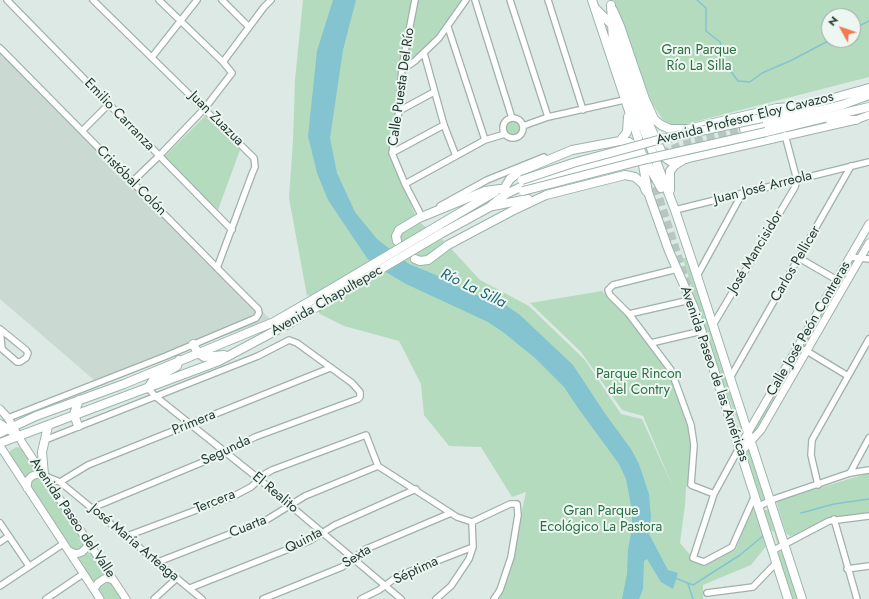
<!DOCTYPE html>
<html>
<head>
<meta charset="utf-8">
<style>
	body { margin:0 }
	#map { position:relative; width:869px; height:599px; overflow:hidden; background:#dde9e4; font-family:Jost,sans-serif }
	canvas { display:block }
	.north { position:absolute; left:821px; top:8px; width:40px; height:40px; box-sizing:border-box; background:#edf6f1; border:1px solid #9baaa4; border-radius:50%; rotate:310deg; font-size:11px; font-weight:700; line-height:16px; text-align:center; color:#1f3831 }
	.north::after { content:''; display:block; margin:auto; width:14px; height:18px; background:#f47850; clip-path:polygon(50% 0,100% 100%,50% 72%,0 100%) }
</style>
</head>
<body>
<div id="map">
<canvas width="869" height="599"></canvas>
<div class="north">N</div>
</div>
<script>
const ctx = document.querySelector('canvas').getContext('2d');
ctx.lineJoin = 'round';
function fill(path, color) { ctx.fillStyle = color; ctx.fill(path, 'evenodd'); }
const shape = rows => new Path2D(rows.map(r => 'M' + r).join(''));
function stroke(path, color, width, dash) { ctx.strokeStyle = color; ctx.lineWidth = width; ctx.lineCap = dash ? 'butt' : 'round'; ctx.setLineDash(dash || []); ctx.stroke(path); }
function write(font, color, halo, rows, align = 'center') {
  ctx.font = font + ' Jost,sans-serif'; ctx.lineWidth = 4; ctx.setLineDash([]); ctx.textBaseline = 'middle'; ctx.strokeStyle = halo; ctx.fillStyle = color; for (const [text, x, y, turn = 0] of rows) {
    ctx.save(); ctx.translate(x, y); ctx.rotate((+turn || 0) * Math.PI / 180); ctx.textAlign = isNaN(turn) ? turn : align; if (halo) ctx.strokeText(text, 0, 0); ctx.fillText(text, 0, 0); ctx.restore();
  }
}
fill(shape([
	[0,48,109,158,271,320,94,380,0,299]
]), '#cbd9d3');
fill(shape([
	[303,0,414,0,400,67,392,153,415,215,413,217,445,242,480,280,529,306,585,360,621,414,642,419,673,487,643,416,622,410,581,352,530,303,602,291,627,317,669,372,688,424,693,448,688,484,686,487,685,505,680,543,693,558,706,564,736,549,754,504,767,545,751,565,703,585,703,599,497,599,509,569,526,492,512,497,481,447,449,446,424,415,421,384,399,341,344,326,320,314,309,295,307,296,289,198,293,140,295,80],
	[418,0,461,0,456,10,429,44,409,61,407,59],
	[614,0,869,0,869,77,674,127,663,120,652,103],
	[829,16,853,16,853,40,829,40],
	[205,116,240,150,218,210,164,157],
	'505 128a8 8 0 1 1 16 0a8 8 0 1 1-16 0Z',
	[683,258,686,258,721,361,744,431,742,432,708,344],
	[851,259,855,260,755,434,751,430],
	[749,445,766,499,762,502,744,450],
	[16,447,22,448,122,599,103,599,9,455,10,451],
	[869,473,869,514,830,517,794,535,790,536,786,533,776,501],
	[766,510,770,510,781,542,777,543,774,532,769,529,763,511],
	[784,550,799,599,791,599,777,553]
]), '#b5dbbf');
fill(shape([
	[333,0,356,0,343,50,330,138,337,173,355,212,377,239,409,264,436,275,468,292,507,306,520,315,573,365,604,412,631,449,639,464,649,494,651,517,649,534,668,570,678,573,673,589,661,582,647,559,644,561,643,589,639,599,622,599,627,574,628,549,632,529,632,511,626,479,619,464,578,408,564,387,535,358,503,332,488,322,406,284,379,268,367,258,328,200,317,173,308,136,317,51]
]), '#83c4d0');
stroke(shape([
	[697,0,706,8,706,31,720,42,726,65,738,81,750,82,762,73,790,61,830,40],
	[853,29,869,21],
	[801,513,834,504,869,499],
	[675,578,693,585,740,555,764,535],
	[688,584,693,599]
]), '#83c4d0', 1.5);
stroke(shape([
	[663,156,668,151,682,145,744,129],
	[654,175,655,185,688,287]
]), '#b7c6c0', 8, [8, 4]);
const minor = shape([
	[7,0,232,230],
	[93,0,254,158,255,167,252,174,217,268],
	[222,0,249,27],
	[415,0,402,67,399,111,392,153,405,184,422,217],
	[475,0,512,118],
	[510,0,548,117],
	[548,0,583,110],
	[448,27,485,140],
	[0,48,234,285,258,309,259,313,256,318,166,356,8,418],
	[424,53,444,125,456,156],
	[152,57,197,0],
	[223,62,264,7,271,0],
	[402,70,415,61,439,38,466,0],
	[399,111,434,92],
	'503 128a10 10 0 1 1 20 0a10 10 0 1 1-20 0Z',
	[523,126,548,117,624,100],
	[82,131,109,104],
	[392,153,444,125],
	[132,182,159,156,205,108,232,73,223,62,159,0],
	[405,184,485,140,505,134],
	[440,206,487,180,544,157],
	[675,210,869,162],
	[850,257,869,259],
	[799,258,837,280],
	[677,269,613,285,608,290,610,295,629,314,671,370,691,425,694,445,691,485,714,494],
	[697,276,743,192],
	[629,314,690,300],
	[713,325,795,187,797,180,785,135],
	[0,329,26,350,28,353,26,358,20,362,17,362,2,349,0,329],
	[651,343,702,331],
	[805,350,848,376],
	[730,378,851,166],
	[148,388,155,396,259,479,401,599],
	[45,440,258,356,289,340,297,343,352,383,360,392,360,397,358,399,255,437,215,457,92,508],
	[739,448,714,494,693,558,704,562,732,547,755,495],
	[850,473,869,438],
	[45,476,60,482,202,599],
	[60,482,88,465,330,368],
	[818,485,811,455,812,440,869,339],
	[758,507,771,500,850,473,869,470],
	[834,519,857,599],
	[0,523,29,566],
	[127,536,234,496,251,487,265,474,272,470,366,435,378,466,457,517,472,522,510,504,517,504,518,515,511,557,500,590,494,599],
	[0,542,9,536],
	[772,551,829,521,869,516],
	[158,562,268,519,305,496,378,466],
	[847,569,869,566],
	[0,586,63,544],
	[190,588,309,541,335,525,416,489],
	[707,593,753,587,776,563],
	[46,599,83,574],
	[154,599,177,578],
	[263,599,342,567,366,549,451,513],
	[361,599,379,590,398,576,473,547],
	[436,599,451,586,469,559,473,547,472,522]
]);
const tertiary = shape([
	[686,159,856,120,869,115],
	[0,409,8,418,23,444,126,599],
	[0,446,100,599],
	[739,448,869,224],
	[741,452,761,430,869,243],
	[27,488,28,480,32,476,38,474,44,476],
	[69,551,76,554,82,552,87,547,87,541],
	[94,589,98,583,104,579,108,578,113,580]
]);
const secondary = shape([
	[592,0,638,138,648,192,669,251,694,308,788,599],
	[611,5,613,41,630,94,675,210,697,276,802,599],
	[595,8,613,26,618,34,648,122,664,157,670,161,686,159],
	[613,10,620,26,645,99,654,119,661,125,670,129,688,129,777,108,804,106],
	[762,118,869,88],
	[830,120,856,120],
	[744,129,842,105,869,95],
	[766,132,869,107],
	[620,141,627,132,628,117],
	[505,187,510,179,519,172,572,150,620,141,629,142,640,150,661,188],
	[670,190,670,171,675,165,683,160],
	[492,205,506,194,529,183,558,173,626,156,639,152,641,147],
	[493,206,528,199],
	[439,225,495,192],
	[442,233,497,203],
	[397,241,396,236,399,230,419,218,485,191,500,189],
	[415,259,420,261,428,260,448,245,512,211,546,195,625,175,635,177,643,184,646,191],
	[193,344,198,353,204,357,224,355],
	[148,388,153,380,177,366,179,360],
	[0,424,11,431],
	[78,426,74,414,79,400],
	[0,433,36,416,124,384,274,322,331,289],
	[0,443,219,361,290,323,332,298],
	[44,475,42,452,48,426]
]);
stroke(minor, '#a0b0ab', 8);
stroke(tertiary, '#a0b0ab', 9);
stroke(secondary, '#9cb5ac', 10);
stroke(minor, '#fff', 5.5);
stroke(tertiary, '#fff', 7);
stroke(secondary, '#fff', 8);
const secondaryBridge = shape([
	[522,180,573,163,658,140,762,118],
	[523,191,647,159,766,132],
	[331,289,439,225],
	[332,298,442,233]
]);
stroke(secondaryBridge, '#9cb5ac', 10, []);
stroke(secondaryBridge, '#fff', 8);
write('14px', '#296f44', '#edf6f1', [
	["Gran Parque",699,51],
	["Río La Silla",699,67],
	["Parque Rincon",639,375],
	["del Contry",639,391],
	["Gran Parque",601,512],
	["Ecológico La Pastora",601,528]
]);
write('14px', '#1f3831', '#edf6f1', [
	["Calle Puesta Del Río",402,87,-82],
	["Emilio Carranza",119,115,46],
	["Juan Zuazua",216,119,45],
	["Avenida Profesor Eloy Cavazos",745,119,-14],
	["Cristóbal Colón",131,181,45],
	["Juan José Arreola",763,188,-14],
	["José Mancisidor",756,252,-59],
	["Carlos Pellicer",796,264,-60],
	["Avenida Chapultepec",327,301,-30],
	["Calle José Peón Contreras",809,329,-60],
	["Avenida Paseo de las Américas",714,374,71],
	["Primera",194,423,-22],
	["Segunda",226,451,-25],
	["El Realito",275,493,40],
	["Tercera",215,502,-22],
	["Avenida Paseo del Valle",72,518,56],
	["Cuarta",248,527,-22],
	["Quinta",304,541,-27],
	["José María Arteaga",134,543,40],
	["Sexta",357,557,-32],
	["Séptima",416,571,-25]
]);
write('italic 15px', '#196574', '#edf6f1', [
	["Río La Silla",473,289,26]
]);
</script>
</body>
</html>
